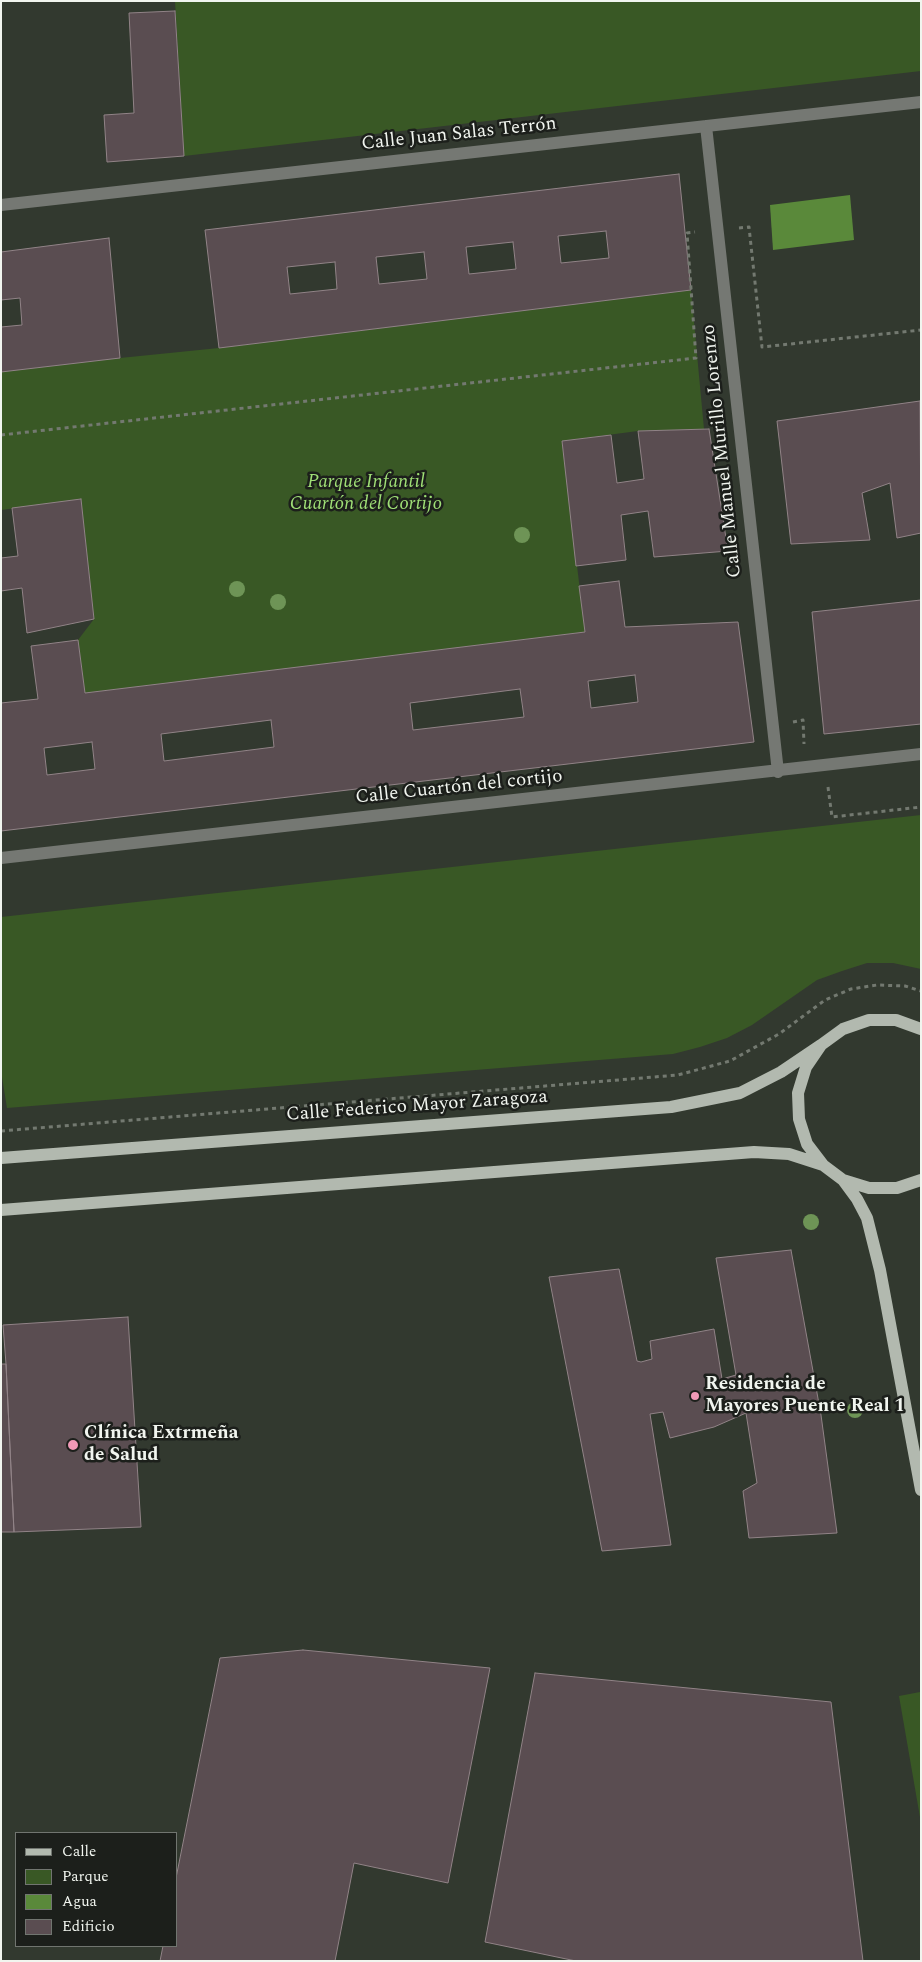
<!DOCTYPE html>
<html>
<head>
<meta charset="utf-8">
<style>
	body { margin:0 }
	#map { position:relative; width:922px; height:1962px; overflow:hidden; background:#32392f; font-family:Spectral,serif }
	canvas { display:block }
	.frame { position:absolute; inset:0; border:2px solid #f1f5ef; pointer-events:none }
	.legend { position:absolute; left:15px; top:1832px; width:162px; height:115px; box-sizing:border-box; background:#1c1f1b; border:1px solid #717570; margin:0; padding:6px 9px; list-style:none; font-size:15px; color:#f1f5ef }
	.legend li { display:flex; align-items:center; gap:10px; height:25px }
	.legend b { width:25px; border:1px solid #717570 }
</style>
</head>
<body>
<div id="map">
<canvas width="922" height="1962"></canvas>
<div class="frame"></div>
<ul class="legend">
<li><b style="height:6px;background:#b2b9af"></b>Calle</li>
<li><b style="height:14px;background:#395825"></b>Parque</li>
<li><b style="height:14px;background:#5a893a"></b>Agua</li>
<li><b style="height:14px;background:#5a4d51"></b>Edificio</li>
</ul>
</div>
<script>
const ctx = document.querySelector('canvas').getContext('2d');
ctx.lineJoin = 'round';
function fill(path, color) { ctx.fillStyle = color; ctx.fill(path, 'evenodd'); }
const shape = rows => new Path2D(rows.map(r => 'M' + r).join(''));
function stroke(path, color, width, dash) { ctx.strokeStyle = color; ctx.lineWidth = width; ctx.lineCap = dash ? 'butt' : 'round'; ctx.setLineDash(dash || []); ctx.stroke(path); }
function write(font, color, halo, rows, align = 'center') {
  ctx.font = font + ' Spectral,serif'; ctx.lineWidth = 5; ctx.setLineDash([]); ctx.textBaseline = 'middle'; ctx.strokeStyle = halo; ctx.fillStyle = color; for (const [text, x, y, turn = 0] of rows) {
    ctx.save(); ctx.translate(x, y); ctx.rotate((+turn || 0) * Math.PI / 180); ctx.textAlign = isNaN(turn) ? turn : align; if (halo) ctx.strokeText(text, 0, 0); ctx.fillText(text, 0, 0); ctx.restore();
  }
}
fill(shape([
	[175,1,921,1,921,71,184,156],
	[691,290,704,429,638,431,562,441,585,632,85,693,78,640,94,619,81,500,1,510,1,372,120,358,219,348],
	[921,815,921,969,893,963,867,963,842,971,817,980,752,1025,727,1038,700,1047,673,1054,7,1108,1,1071,1,917],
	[920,1692,921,1696,921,1823,899,1696]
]), '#395825');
fill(shape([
	[850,195,854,240,773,250,770,205]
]), '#5a893a');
const building = shape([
	[175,11,184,156,107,162,104,115,134,113,129,13,175,11],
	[679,174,691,290,219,348,205,230,679,174],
	[606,231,609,258,561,263,558,236,606,231],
	[513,242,516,269,469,274,466,247,513,242],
	[424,252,427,279,379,284,376,257,424,252],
	[335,262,337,289,290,294,287,267,335,262],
	[109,238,120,358,1,372,1,327,22,325,20,298,1,300,1,252,109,238],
	[920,401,921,533,897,538,890,483,862,493,870,540,791,544,777,421,920,401],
	[709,429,728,551,654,557,648,511,621,515,626,560,576,566,562,441,611,435,617,483,644,479,638,431,709,429],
	[81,499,94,619,27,633,22,588,1,591,1,558,18,556,12,508,81,499],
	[619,581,625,627,738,622,754,742,1,831,1,703,38,699,31,646,78,640,85,693,585,632,579,586,619,581],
	[635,675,638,702,591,708,588,681,635,675],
	[520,689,524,717,413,730,410,703,520,689],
	[271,720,274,747,164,761,161,734,271,720],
	[92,742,95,769,47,775,44,748,92,742],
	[921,600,921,724,824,734,812,612,921,600],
	[791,1250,821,1415,837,1533,749,1538,743,1491,757,1483,746,1413,714,1427,670,1438,663,1412,650,1414,671,1545,602,1551,549,1277,619,1269,637,1361,641,1362,652,1359,650,1341,714,1329,722,1379,736,1375,716,1258,791,1250],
	[128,1317,141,1527,14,1532,6,1364,3,1325,128,1317],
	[1,1364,6,1364,14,1532,1,1532,1,1364],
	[303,1650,490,1668,448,1883,354,1863,335,1961,160,1961,163,1946,176,1946,176,1878,220,1658,303,1650],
	[535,1673,831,1702,863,1961,576,1961,485,1942,535,1673]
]);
fill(building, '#5a4d51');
stroke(building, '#918387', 1);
stroke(shape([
	[739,228,749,227,762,347,921,330],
	[1,435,696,358,687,233,695,232],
	[793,722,803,720,804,744],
	[828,787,832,817,921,807],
	[1,1131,678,1075,730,1061,779,1034,825,1000,851,989,877,985,905,986,921,991]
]), '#737970', 3, [4, 4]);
stroke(shape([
	[706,126,778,772],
	[1,205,921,102],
	[1,858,921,754]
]), '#757873', 12);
stroke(shape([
	[921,1029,896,1020,869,1020,843,1029,821,1045,806,1067,798,1093,799,1119,807,1144,823,1165,843,1180,869,1188,897,1188,921,1180],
	[1,1158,671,1107,740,1093,781,1072,821,1045],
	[843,1180,857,1199,867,1218,880,1270,921,1490],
	[1,1210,754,1152,789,1154,823,1165]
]), '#b2b9af', 12);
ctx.fillStyle = '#6e9456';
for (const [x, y] of [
	[522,535],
	[237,589],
	[278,602],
	[811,1222],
	[855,1410]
]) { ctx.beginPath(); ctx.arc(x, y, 8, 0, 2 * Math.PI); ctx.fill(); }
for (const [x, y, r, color] of [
	[695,1396,5,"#f09ab7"],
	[73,1445,6,"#f09ab7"]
]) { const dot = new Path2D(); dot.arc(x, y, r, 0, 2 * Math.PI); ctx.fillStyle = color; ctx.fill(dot); stroke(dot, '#1c1f1b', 2); }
write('19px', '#f1f5ef', '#1c1f1b', [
	["Calle Juan Salas Terrón",459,135,-6],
	["Calle Manuel Murillo Lorenzo",723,451,-96],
	["Calle Cuartón del cortijo",459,788,-6],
	["Calle Federico Mayor Zaragoza",417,1107,-4]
]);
write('italic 19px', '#9fdf76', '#1c1f1b', [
	["Parque Infantil",366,483],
	["Cuartón del Cortijo",366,505]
]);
write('bold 19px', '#f1f5ef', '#1c1f1b', [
	["Residencia de",705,1385],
	["Mayores Puente Real 1",705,1407],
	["Clínica Extrmeña",84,1434],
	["de Salud",84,1456]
], 'left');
</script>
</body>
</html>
